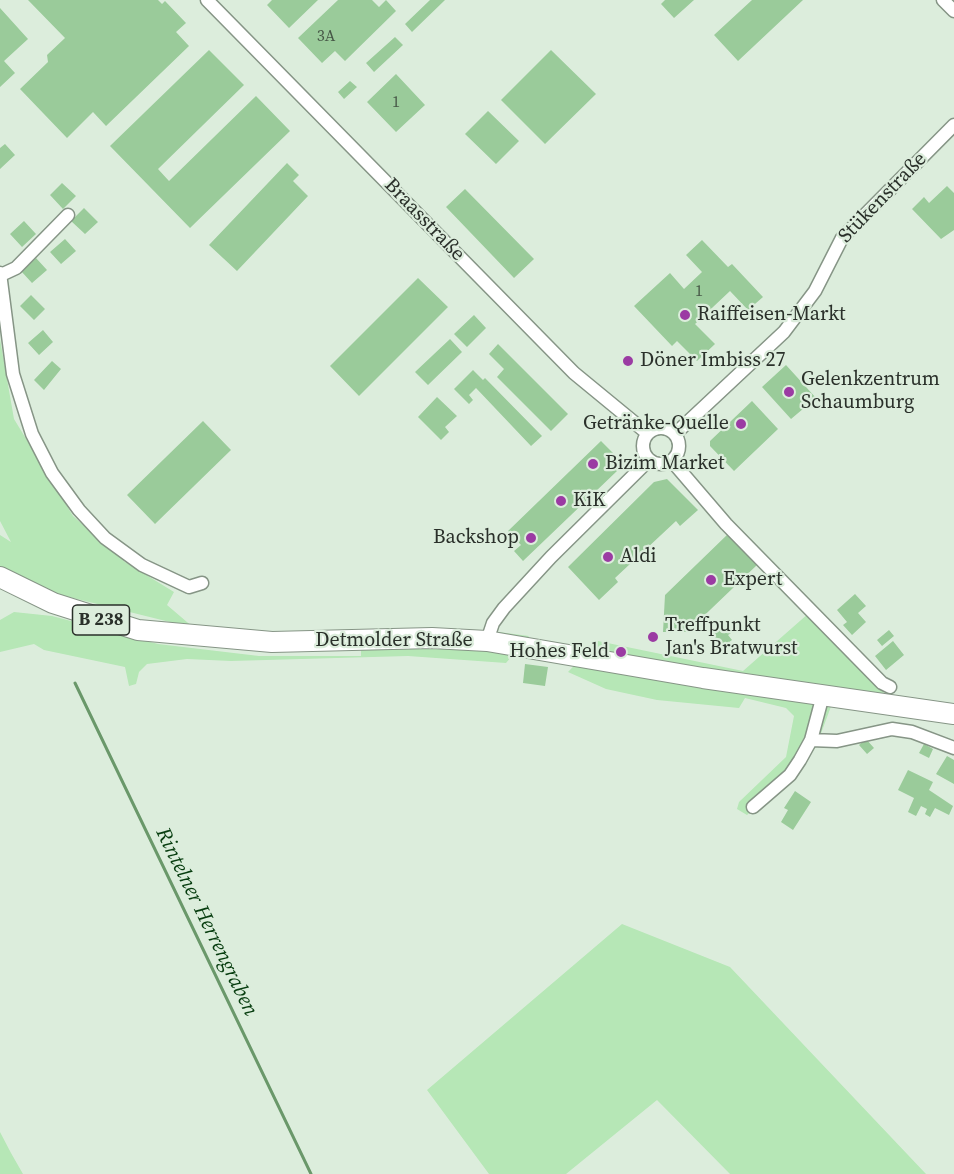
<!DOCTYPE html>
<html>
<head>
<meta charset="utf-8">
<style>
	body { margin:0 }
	canvas { display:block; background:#dceddc }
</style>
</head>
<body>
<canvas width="954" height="1174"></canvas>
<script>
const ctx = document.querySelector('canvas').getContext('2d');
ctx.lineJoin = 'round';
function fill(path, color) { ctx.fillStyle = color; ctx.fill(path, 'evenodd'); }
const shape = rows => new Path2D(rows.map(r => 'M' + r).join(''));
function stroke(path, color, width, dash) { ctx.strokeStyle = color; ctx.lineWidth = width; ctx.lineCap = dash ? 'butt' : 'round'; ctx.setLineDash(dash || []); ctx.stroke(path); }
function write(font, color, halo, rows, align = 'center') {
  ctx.font = font + ' "Source Serif 4",serif'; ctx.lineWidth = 4.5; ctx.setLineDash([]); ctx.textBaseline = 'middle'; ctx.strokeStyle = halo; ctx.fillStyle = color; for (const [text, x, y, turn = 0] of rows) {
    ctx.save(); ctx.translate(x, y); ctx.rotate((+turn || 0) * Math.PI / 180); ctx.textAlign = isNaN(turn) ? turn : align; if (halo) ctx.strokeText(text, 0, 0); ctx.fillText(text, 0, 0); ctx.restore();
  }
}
fill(shape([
	[0,339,14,419,73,516,125,562,174,592,167,605,194,628,61,595,0,567,0,535,11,542,0,521],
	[14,612,52,616,158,644,259,656,361,656,361,632,491,631,529,636,506,663,408,656,231,661,187,659,147,664,139,672,136,684,129,686,125,667,44,650,34,644,0,652,0,620],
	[809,613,884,692,881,707,833,701,816,747,796,772,747,815,737,809,739,802,786,757,794,716,786,708,745,698,739,708,657,700,606,689,568,672,598,641,743,671],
	[622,924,730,967,926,1174,730,1174,657,1100,566,1174,489,1174,427,1090],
	[0,1132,11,1153,23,1174,0,1174]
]), '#b6e7b6');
stroke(shape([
	[75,683,311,1174]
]), '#6a986a', 3);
fill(shape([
	[28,0,158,0,162,4,165,1,186,23,176,32,189,46,106,126,93,112,67,138,20,89,48,62,47,55,65,38],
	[272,0,318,0,289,28,267,5],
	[338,0,372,0,379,7,386,0,396,11,345,61,335,51,322,63,298,38],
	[430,0,445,0,412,32,405,24],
	[665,0,694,0,674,18,661,4],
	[752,0,803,0,738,61,714,35],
	[0,8,28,39,4,61,15,73,0,87],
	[395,37,403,45,374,72,366,63],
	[209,50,244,85,158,169,169,181,256,96,290,131,190,228,110,146],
	[551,50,596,94,545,144,501,100],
	[396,74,425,105,396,132,367,102],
	[350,81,357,87,344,99,338,92],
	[488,111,519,141,496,164,465,134],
	[5,144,15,155,0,169,0,148],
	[287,163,299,175,293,181,308,196,237,271,209,245],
	[62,183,76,196,63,209,50,195],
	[947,186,954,193,954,230,941,239,912,209,924,197,929,203],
	[465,189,534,259,514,278,446,207],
	[84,208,98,222,85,234,71,221],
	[24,221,36,234,22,247,10,234],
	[65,239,76,251,61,264,50,252],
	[702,240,728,267,732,264,763,297,748,310,730,291,695,324,715,344,697,361,677,341,672,346,634,306,670,273,684,289,702,272,686,255],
	[36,258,47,270,32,283,21,271],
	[418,278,448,307,359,396,330,366],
	[31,295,45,309,34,320,20,306],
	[474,315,486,328,467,347,454,334],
	[43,330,53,342,39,355,28,343],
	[450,339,462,352,428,385,415,372],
	[498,344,568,414,551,431,497,377,504,369,489,354],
	[52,361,61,369,44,390,34,380],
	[786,365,816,398,791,419,762,387],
	[473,370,483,380,485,378,542,436,531,446,476,388,469,395,473,400,469,404,454,389],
	[437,397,457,416,445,427,449,432,441,440,418,417],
	[752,401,778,429,734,471,710,446,710,441],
	[203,421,231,450,155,524,127,495],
	[601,441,613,453,606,459,617,471,523,561,514,551,521,545,508,531],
	[667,479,698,510,680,526,676,521,615,578,618,582,599,600,568,567,654,482],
	[728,534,757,565,687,632,663,632,665,595],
	[855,594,866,606,858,613,866,622,852,635,843,625,847,622,837,610],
	[726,620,734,631,728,635,732,640,722,647,710,631],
	[889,630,894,636,882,646,877,640],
	[893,641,904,655,886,670,875,656],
	[525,664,548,667,545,686,523,683],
	[866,739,874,748,867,754,859,745],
	[924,744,933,749,929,758,919,753],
	[947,756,954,760,954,784,936,774],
	[908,770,933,782,929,790,953,806,949,815,935,808,930,817,925,814,927,809,921,806,916,816,908,812,914,798,898,790],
	[795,791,811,802,793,830,781,822,788,810,784,808]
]), '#9acb9a');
const street = shape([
	[207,0,574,373,647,433],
	[943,0,954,11],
	[0,273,13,374,32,434,52,473,79,510,105,538,142,565,189,587,202,583],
	[1,275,16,268,68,215],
	'643 446a18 18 0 1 1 36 0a18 18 0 1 1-36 0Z',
	[675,434,784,332,815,291,842,238,954,125],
	[672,461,726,524,882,683,890,687],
	[487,641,493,623,504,608,551,557,649,460],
	[811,740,837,741,892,729,912,732,954,748],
	[753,807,790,775,800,760,811,740,823,695]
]);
const primary = shape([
	[0,577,53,603,138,630,272,642,432,638,487,641,703,678,954,714]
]);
stroke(street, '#869586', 15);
stroke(primary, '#869586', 22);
stroke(street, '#fff', 12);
stroke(primary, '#fff', 20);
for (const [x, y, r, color] of [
	[685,315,6,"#9b3ba3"],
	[628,361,6,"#9b3ba3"],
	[789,392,6,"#9b3ba3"],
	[741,424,6,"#9b3ba3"],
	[593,464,6,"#9b3ba3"],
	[561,501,6,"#9b3ba3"],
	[531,538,6,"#9b3ba3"],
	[608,557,6,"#9b3ba3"],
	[711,580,6,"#9b3ba3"],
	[653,637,6,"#9b3ba3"],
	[621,652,6,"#9b3ba3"]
]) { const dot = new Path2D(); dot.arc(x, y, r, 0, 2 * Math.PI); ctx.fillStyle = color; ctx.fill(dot); stroke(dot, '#dceddc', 2); }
write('16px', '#465746', null, [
	["3A",326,37],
	["1",396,103],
	["1",699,292]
]);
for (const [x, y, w] of [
	[101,620,57]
]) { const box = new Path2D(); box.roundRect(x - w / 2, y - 15, w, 30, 4.5); ctx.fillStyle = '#dceddc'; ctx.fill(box); stroke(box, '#2a302a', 1.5); }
write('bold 18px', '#2a302a', null, [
	["B 238",101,620]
]);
write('20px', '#2a302a', '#dceddc', [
	["Stükenstraße",883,198,-46],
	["Braasstraße",424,220,46],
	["Detmolder Straße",394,641]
]);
write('20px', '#2a302a', '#dceddc', [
	["Raiffeisen-Markt",697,315],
	["Döner Imbiss 27",640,361],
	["Gelenkzentrum",801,380],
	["Schaumburg",801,403],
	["Getränke-Quelle",729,424,"right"],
	["Bizim Market",605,464],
	["KiK",573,501],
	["Backshop",519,538,"right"],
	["Aldi",620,557],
	["Expert",723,580],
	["Treffpunkt",665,626],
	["Jan's Bratwurst",665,649],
	["Hohes Feld",609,652,"right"]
], 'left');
write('italic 21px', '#073d0f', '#dceddc', [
	["Rintelner Herrengraben",206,922,64]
]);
</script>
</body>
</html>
